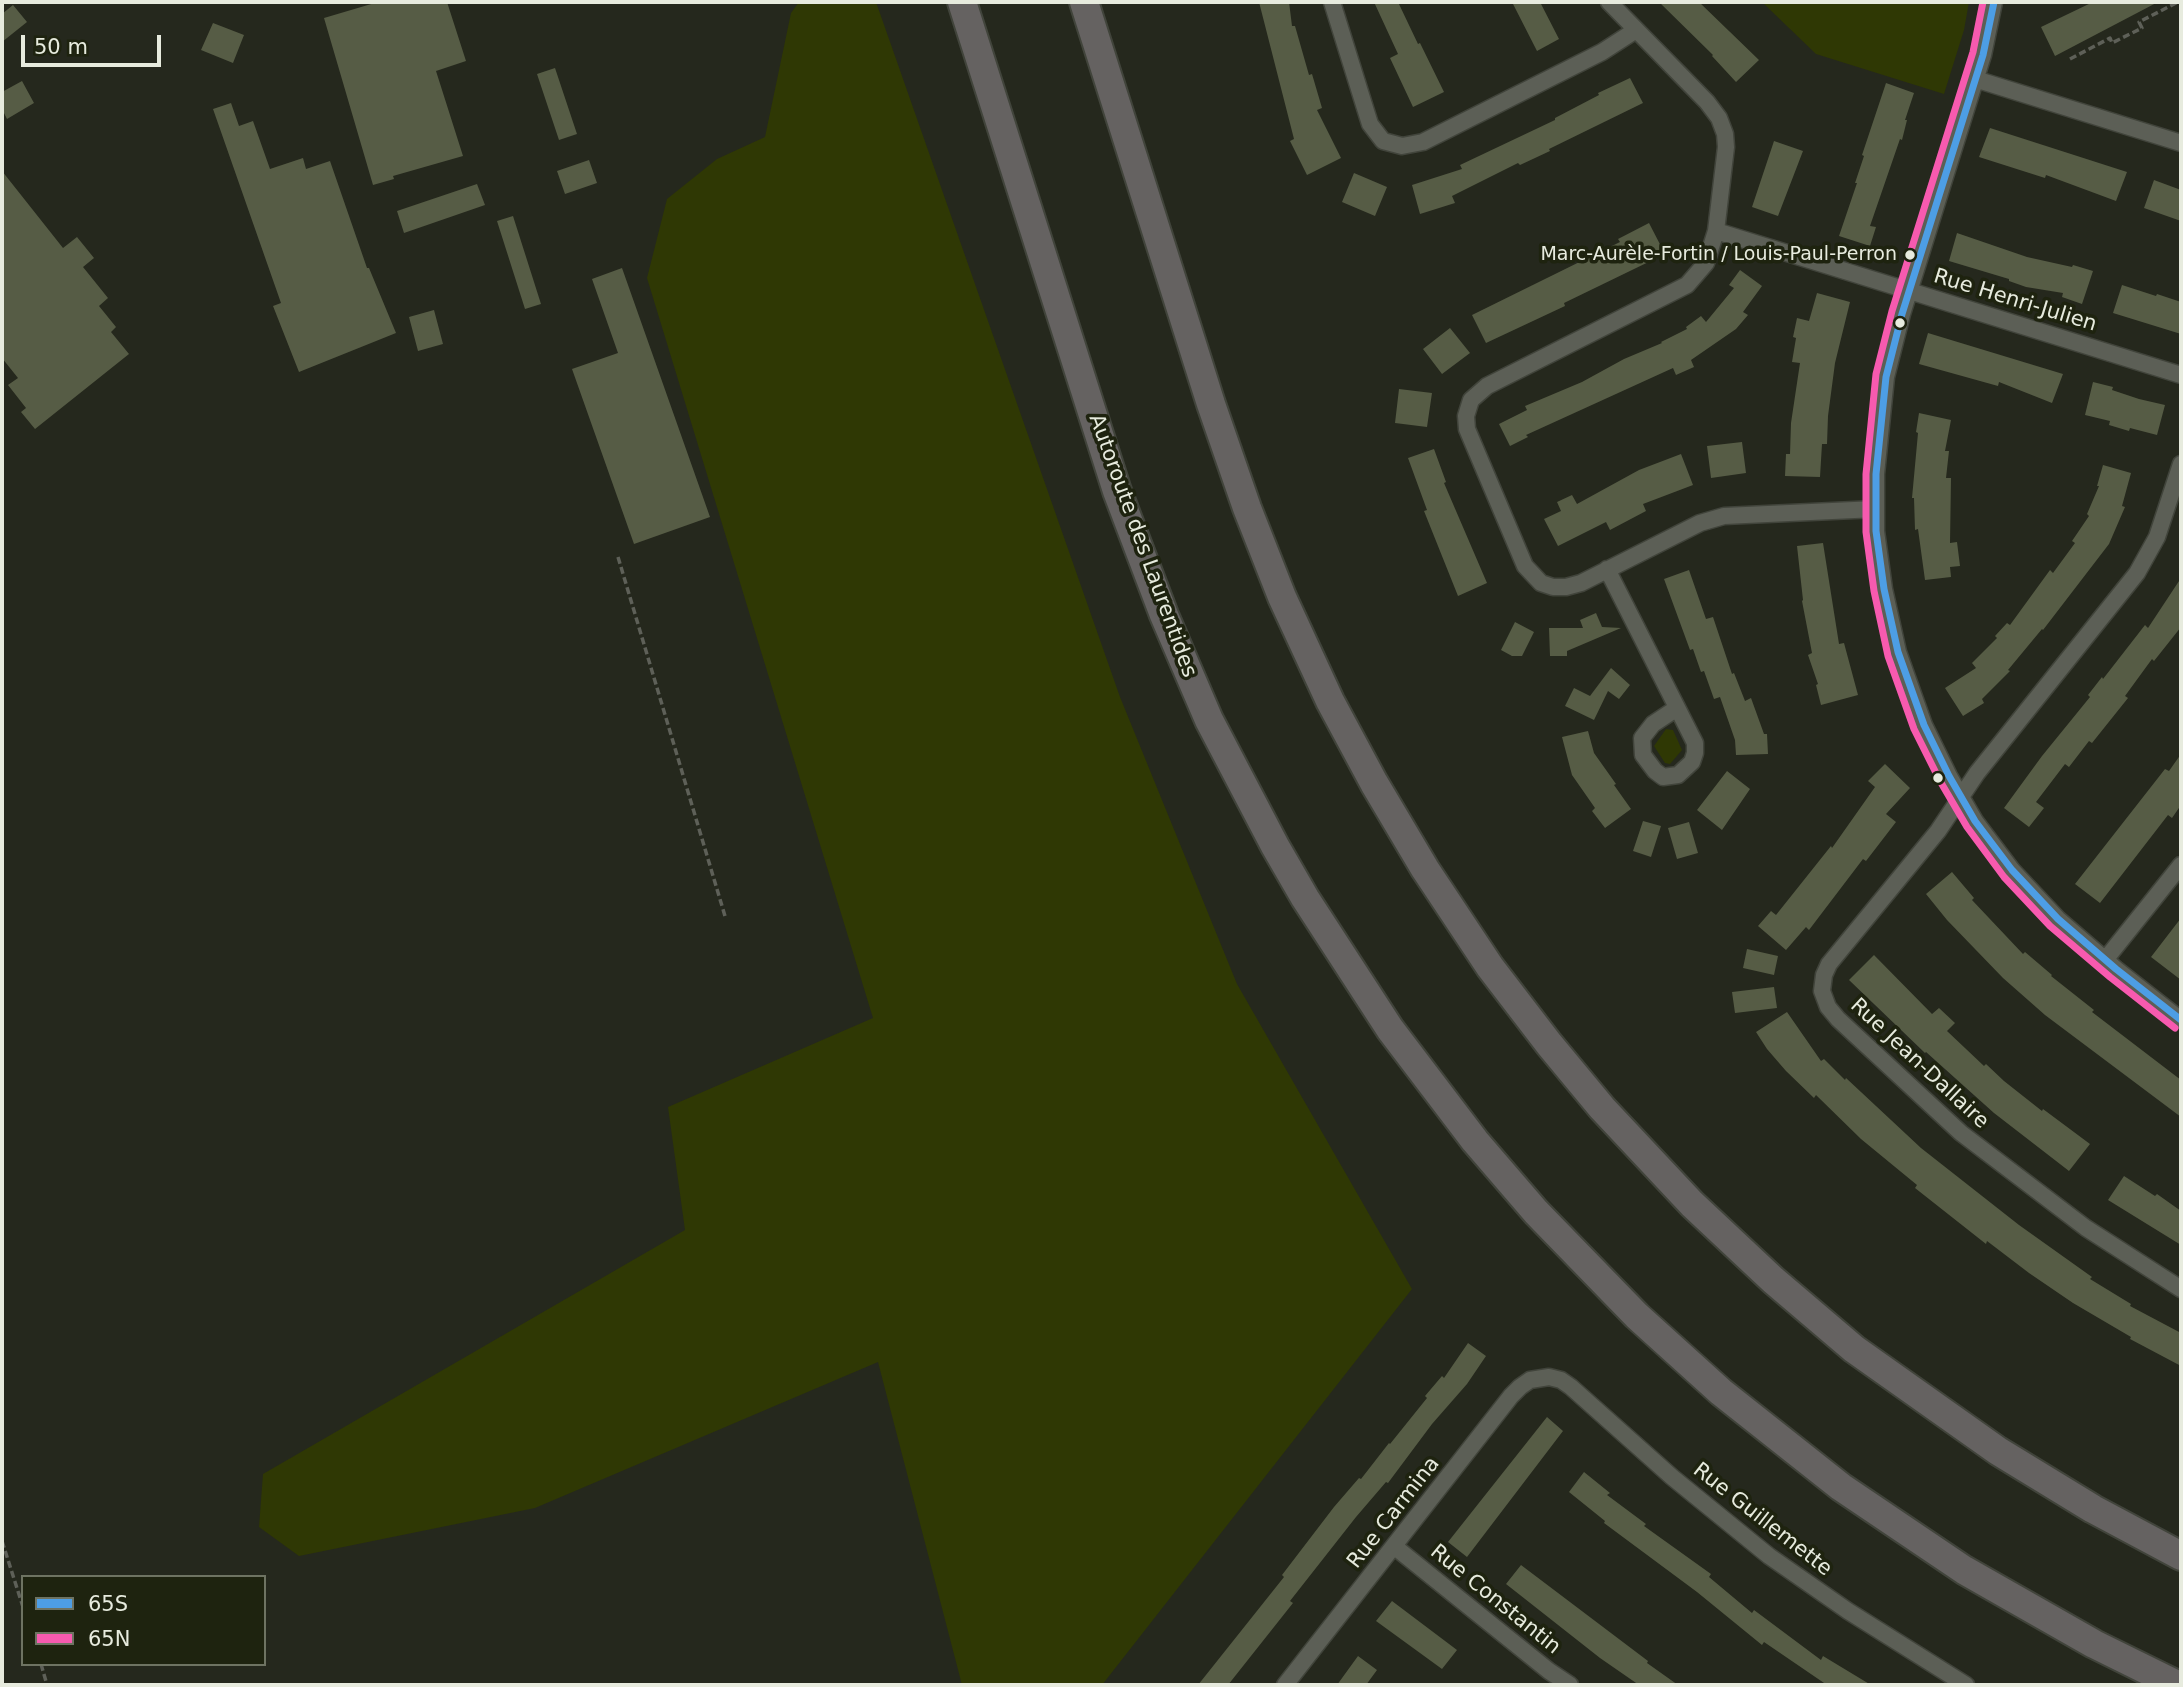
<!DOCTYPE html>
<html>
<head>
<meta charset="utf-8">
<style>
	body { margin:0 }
	#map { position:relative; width:2183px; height:1687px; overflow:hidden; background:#25281d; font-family:"DejaVu Sans",sans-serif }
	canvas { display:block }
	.frame { position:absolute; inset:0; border:4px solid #e7ebde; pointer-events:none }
	.legend { position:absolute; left:21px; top:1575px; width:245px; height:91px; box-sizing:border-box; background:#1e230f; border:2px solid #6e7362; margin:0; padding:9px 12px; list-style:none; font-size:21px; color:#e7ebde }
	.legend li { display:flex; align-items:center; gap:14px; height:35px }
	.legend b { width:35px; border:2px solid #6e7362 }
	.scale { position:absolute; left:21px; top:35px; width:140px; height:32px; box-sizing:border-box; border:4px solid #e7ebde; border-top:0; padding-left:9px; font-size:21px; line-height:24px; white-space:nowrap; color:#e7ebde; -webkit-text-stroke:5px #1e230f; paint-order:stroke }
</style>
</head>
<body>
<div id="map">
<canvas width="2183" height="1687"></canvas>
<div class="frame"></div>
<ul class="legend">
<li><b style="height:9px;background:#4d9ee5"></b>65S</li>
<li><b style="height:9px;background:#f75aaf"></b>65N</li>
</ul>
<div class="scale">50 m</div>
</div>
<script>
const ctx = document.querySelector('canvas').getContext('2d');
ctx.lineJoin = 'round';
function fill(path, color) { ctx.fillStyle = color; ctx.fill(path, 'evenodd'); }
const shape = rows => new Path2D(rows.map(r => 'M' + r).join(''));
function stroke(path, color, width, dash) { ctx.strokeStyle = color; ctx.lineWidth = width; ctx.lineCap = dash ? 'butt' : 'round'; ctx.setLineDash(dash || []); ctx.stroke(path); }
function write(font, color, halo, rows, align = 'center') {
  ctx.font = font + ' "DejaVu Sans",sans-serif'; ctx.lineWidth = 7; ctx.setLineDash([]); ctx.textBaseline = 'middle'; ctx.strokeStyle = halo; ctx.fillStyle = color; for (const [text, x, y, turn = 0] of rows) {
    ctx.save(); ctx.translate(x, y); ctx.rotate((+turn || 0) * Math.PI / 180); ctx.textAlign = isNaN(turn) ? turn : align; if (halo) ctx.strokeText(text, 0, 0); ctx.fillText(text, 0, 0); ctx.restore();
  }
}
fill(shape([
	[799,2,876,2,1120,697,1237,984,1412,1289,1102,1685,962,1685,878,1362,535,1508,299,1556,259,1527,263,1474,685,1230,668,1107,873,1018,647,278,667,199,717,159,765,137,791,13],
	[1762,2,1969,2,1964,30,1944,94,1816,54],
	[1666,729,1673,730,1682,750,1670,764,1665,763,1654,746]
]), '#2f3804');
fill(shape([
	[378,2,447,2,466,61,436,71,463,156,393,176,394,179,373,185,324,18],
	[1259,2,1289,2,1292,26,1295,26,1309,75,1312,74,1322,108,1317,110,1341,158,1307,175,1290,141,1294,139],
	[1374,2,1398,2,1418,44,1420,43,1444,92,1413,107,1390,58,1398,54],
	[1512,2,1540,2,1559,39,1537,51],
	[1659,2,1699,2,1759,60,1736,82,1712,56,1713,55],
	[2093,2,2158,2,2055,56,2041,27],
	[13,5,27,22,2,42,2,14],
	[213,23,244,35,233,63,201,50],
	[555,68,577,134,559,140,537,74],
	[1630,78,1643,103,1549,149,1550,151,1520,165,1518,163,1452,196,1455,203,1420,214,1412,185,1462,169,1460,165,1555,120,1555,118,1599,95,1598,93],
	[22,81,34,103,7,119,2,109,2,92],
	[1886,83,1914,93,1905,120,1907,120,1902,140,1900,139,1870,226,1876,227,1870,246,1839,236,1857,183,1855,183,1864,156,1862,155],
	[231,103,239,126,253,121,270,169,303,158,306,169,330,161,367,268,369,268,396,333,299,372,273,306,281,303,213,109],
	[1990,128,2127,172,2116,201,2046,175,2045,178,1979,157],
	[1774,141,1803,151,1778,216,1752,207],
	[589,160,597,183,565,194,557,171],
	[2,171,63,248,77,237,94,258,83,267,108,298,99,306,116,327,111,332,129,354,35,429,21,412,26,408,8,385,18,378,2,358],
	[1354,173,1387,187,1375,216,1342,202],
	[2154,180,2181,190,2181,221,2144,208],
	[477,184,485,205,404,233,397,211],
	[513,216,541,304,525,309,497,221],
	[1649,223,1665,254,1564,303,1565,306,1486,343,1472,315,1620,242,1618,239],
	[1957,233,2027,257,2072,267,2073,265,2093,271,2082,304,2062,297,2063,293,2026,287,2009,281,2009,279,1949,261],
	[622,268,710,517,634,544,572,369,618,353,592,279],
	[1740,270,1762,286,1743,312,1748,315,1736,329,1691,360,1694,367,1676,375,1673,368,1526,435,1528,437,1510,446,1499,424,1527,410,1525,406,1582,382,1624,359,1662,343,1661,342,1687,329,1686,327,1701,316,1706,322,1734,288,1729,285],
	[2122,285,2156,296,2157,294,2181,302,2181,334,2113,313],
	[1817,293,1850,302,1835,363,1828,416,1827,444,1822,444,1820,477,1785,476,1786,454,1790,454,1791,423,1800,363,1792,362,1796,338,1793,337,1797,318,1809,321],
	[434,310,443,344,418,351,409,317],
	[1450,328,1470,353,1442,374,1423,349],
	[1928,333,2063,374,2052,403,1999,382,1998,386,1919,364],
	[2093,382,2113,387,2112,390,2139,399,2165,405,2157,435,2130,428,2129,431,2109,425,2110,421,2085,415],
	[1399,389,1432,393,1427,427,1395,423],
	[1919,413,1951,420,1945,451,1949,451,1946,478,1951,478,1950,543,1957,542,1960,566,1950,567,1951,577,1925,580,1918,529,1915,530,1914,498,1912,498,1918,433,1916,432],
	[1742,442,1746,473,1711,478,1707,446],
	[1434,449,1446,482,1444,483,1487,583,1458,596,1424,511,1427,510,1408,458],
	[1681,454,1693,485,1643,504,1646,511,1610,530,1606,522,1558,546,1544,519,1561,511,1557,502,1572,495,1577,504,1639,470],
	[2103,465,2131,473,2122,506,2125,507,2109,544,2043,630,2042,629,2008,670,2010,671,1982,699,1984,703,1963,716,1945,688,1976,668,1972,663,1997,638,1995,636,2007,623,2010,625,2050,570,2053,573,2075,543,2072,541,2089,516,2087,514,2099,486,2097,486],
	[1823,543,1839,644,1844,643,1858,695,1821,705,1816,685,1818,684,1808,655,1812,653,1802,601,1803,600,1797,546],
	[1689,570,1706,619,1713,617,1732,674,1734,673,1745,701,1751,698,1764,734,1767,734,1768,754,1736,755,1735,740,1720,697,1714,699,1704,671,1701,672,1693,649,1690,650,1664,579],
	[2181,578,2181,627,2154,661,2152,659,2125,696,2128,698,2092,743,2089,741,2069,767,2065,764,2036,802,2044,808,2029,827,2004,808,2042,756,2090,697,2088,695,2102,677,2103,679,2145,625,2148,628],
	[1596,613,1602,627,1621,628,1567,651,1567,656,1550,656,1549,628,1583,628,1580,620],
	[1515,622,1534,632,1522,656,1512,656,1501,650],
	[1611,668,1630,685,1619,699,1608,691,1594,720,1565,706,1574,688,1590,696],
	[1588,731,1594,753,1616,784,1614,785,1631,809,1605,828,1592,811,1595,808,1572,775,1562,737],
	[2181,754,2181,805,2172,818,2168,815,2100,903,2075,884,2165,769,2169,771],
	[1885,764,1910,788,1886,814,1896,822,1866,861,1863,859,1809,930,1806,927,1786,950,1758,926,1771,911,1776,915,1831,846,1832,848,1875,787,1868,781],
	[1727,771,1750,789,1722,830,1697,810],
	[1643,821,1661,826,1651,857,1633,851],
	[1689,822,1698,853,1677,859,1668,828],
	[1952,872,1974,898,1972,900,2023,954,2025,952,2052,975,2051,976,2094,1010,2092,1012,2181,1080,2181,1117,2045,1015,2003,978,1947,920,1926,894],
	[2181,918,2181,980,2151,957],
	[1747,949,1778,956,1774,975,1743,968],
	[1874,955,1932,1014,1939,1008,1955,1023,1947,1031,1984,1066,1986,1064,2004,1081,2042,1111,2043,1109,2090,1144,2069,1171,1994,1113,1926,1052,1925,1053,1849,980],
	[1774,987,1777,1008,1735,1013,1732,992],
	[1787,1012,1821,1061,1824,1059,1845,1080,1846,1078,1921,1148,2019,1225,2092,1277,2090,1279,2131,1304,2130,1306,2181,1333,2181,1366,2130,1339,2131,1337,2073,1303,2029,1273,1987,1241,1986,1244,1915,1188,1917,1185,1861,1139,1816,1095,1814,1098,1786,1071,1767,1049,1756,1032],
	[2124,1176,2155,1196,2157,1194,2181,1211,2181,1245,2108,1200],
	[1468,1343,1486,1356,1467,1384,1432,1424,1388,1483,1386,1482,1356,1517,1290,1601,1293,1603,1228,1685,1198,1685,1284,1577,1282,1575,1334,1507,1359,1478,1361,1479,1389,1443,1390,1444,1427,1398,1425,1396,1442,1376,1444,1378],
	[1547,1417,1563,1431,1467,1557,1448,1542],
	[1584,1472,1610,1493,1607,1495,1646,1524,1644,1526,1711,1574,1709,1577,1752,1613,1754,1610,1821,1660,1823,1656,1871,1685,1827,1685,1764,1642,1762,1645,1697,1592,1604,1523,1605,1521,1569,1492],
	[1521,1565,1648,1661,1647,1663,1678,1685,1639,1685,1600,1658,1506,1584],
	[1392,1601,1457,1650,1442,1669,1376,1621],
	[1358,1656,1377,1670,1366,1685,1337,1685]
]), '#565c45');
const minor = shape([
	[1332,2,1370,124,1383,141,1402,146,1423,142,1602,52,1636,30],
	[1609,2,1707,102,1719,118,1725,134,1726,147,1716,231,1706,263,1687,285,1487,386,1471,400,1466,416,1467,429,1525,566,1541,583,1553,587,1566,587,1581,583,1700,523,1724,516,1876,509],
	[1994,2,1983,55,1902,314,1886,377,1876,474,1876,531,1884,589,1898,652,1924,725,1949,776,1975,821,2012,870,2058,919,2116,969,2181,1020],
	[1975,79,2181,143],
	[1716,231,2181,375],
	[2181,464,2157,537,2137,573,1977,773,1938,831,1829,964,1824,975,1822,991,1828,1007,1838,1019,1961,1133,2086,1228,2181,1289],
	[1607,569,1695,743,1695,753,1692,762,1678,775,1663,777,1655,771,1643,755,1642,738,1653,724,1677,708],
	[2105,960,2181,865],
	[1395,1547,1549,1671,1570,1685],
	[1285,1685,1511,1396,1520,1387,1530,1380,1549,1377,1561,1380,1571,1387,1672,1477,1769,1556,1848,1611,1966,1685]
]);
const motorway = shape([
	[962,2,1117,491,1164,615,1209,720,1275,846,1305,898,1390,1029,1475,1141,1536,1212,1637,1316,1721,1392,1841,1487,1964,1570,2094,1644,2177,1685],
	[1084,2,1211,404,1247,508,1282,597,1330,701,1374,783,1425,869,1490,967,1549,1044,1602,1108,1692,1204,1773,1280,1854,1349,1998,1451,2093,1509,2181,1556]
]);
stroke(minor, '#41443b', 19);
stroke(motorway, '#41443b', 32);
stroke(shape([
	[2070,59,2110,38,2112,43,2142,28,2139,22,2178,2],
	[618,557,725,916],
	[2,1541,23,1607],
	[41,1664,47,1685]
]), '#5e6058', 3.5, [7, 3.5]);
stroke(minor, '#5c5f56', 16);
stroke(motorway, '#656261', 28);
stroke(shape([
	[1994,2,1983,55,1902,314,1886,377,1876,474,1876,531,1884,589,1898,652,1924,725,1949,776,1975,821,2012,870,2058,919,2116,969,2181,1020]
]), '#4d9ee5', 7);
stroke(shape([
	[1983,2,1973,52,1892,311,1876,374,1866,474,1866,532,1874,591,1888,656,1914,729,1940,781,1967,827,2004,877,2050,926,2110,977,2175,1028]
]), '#f75aaf', 7);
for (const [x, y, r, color] of [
	[1910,255,6,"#e7ebde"],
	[1900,323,6,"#e7ebde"],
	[1938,778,6,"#e7ebde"]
]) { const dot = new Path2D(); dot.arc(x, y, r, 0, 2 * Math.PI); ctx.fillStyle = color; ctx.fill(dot); stroke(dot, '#1e230f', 2.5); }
write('19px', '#e7ebde', '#1e230f', [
	["Marc-Aurèle-Fortin / Louis-Paul-Perron",1897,255]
], 'right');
write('21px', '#e7ebde', '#1e230f', [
	["Rue Henri-Julien",2015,301,17],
	["Autoroute des Laurentides",1142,546,70],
	["Rue Jean-Dallaire",1919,1064,43],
	["Rue Carmina",1394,1513,-52],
	["Rue Guillemette",1762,1520,38],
	["Rue Constantin",1495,1600,39]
]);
</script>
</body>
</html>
